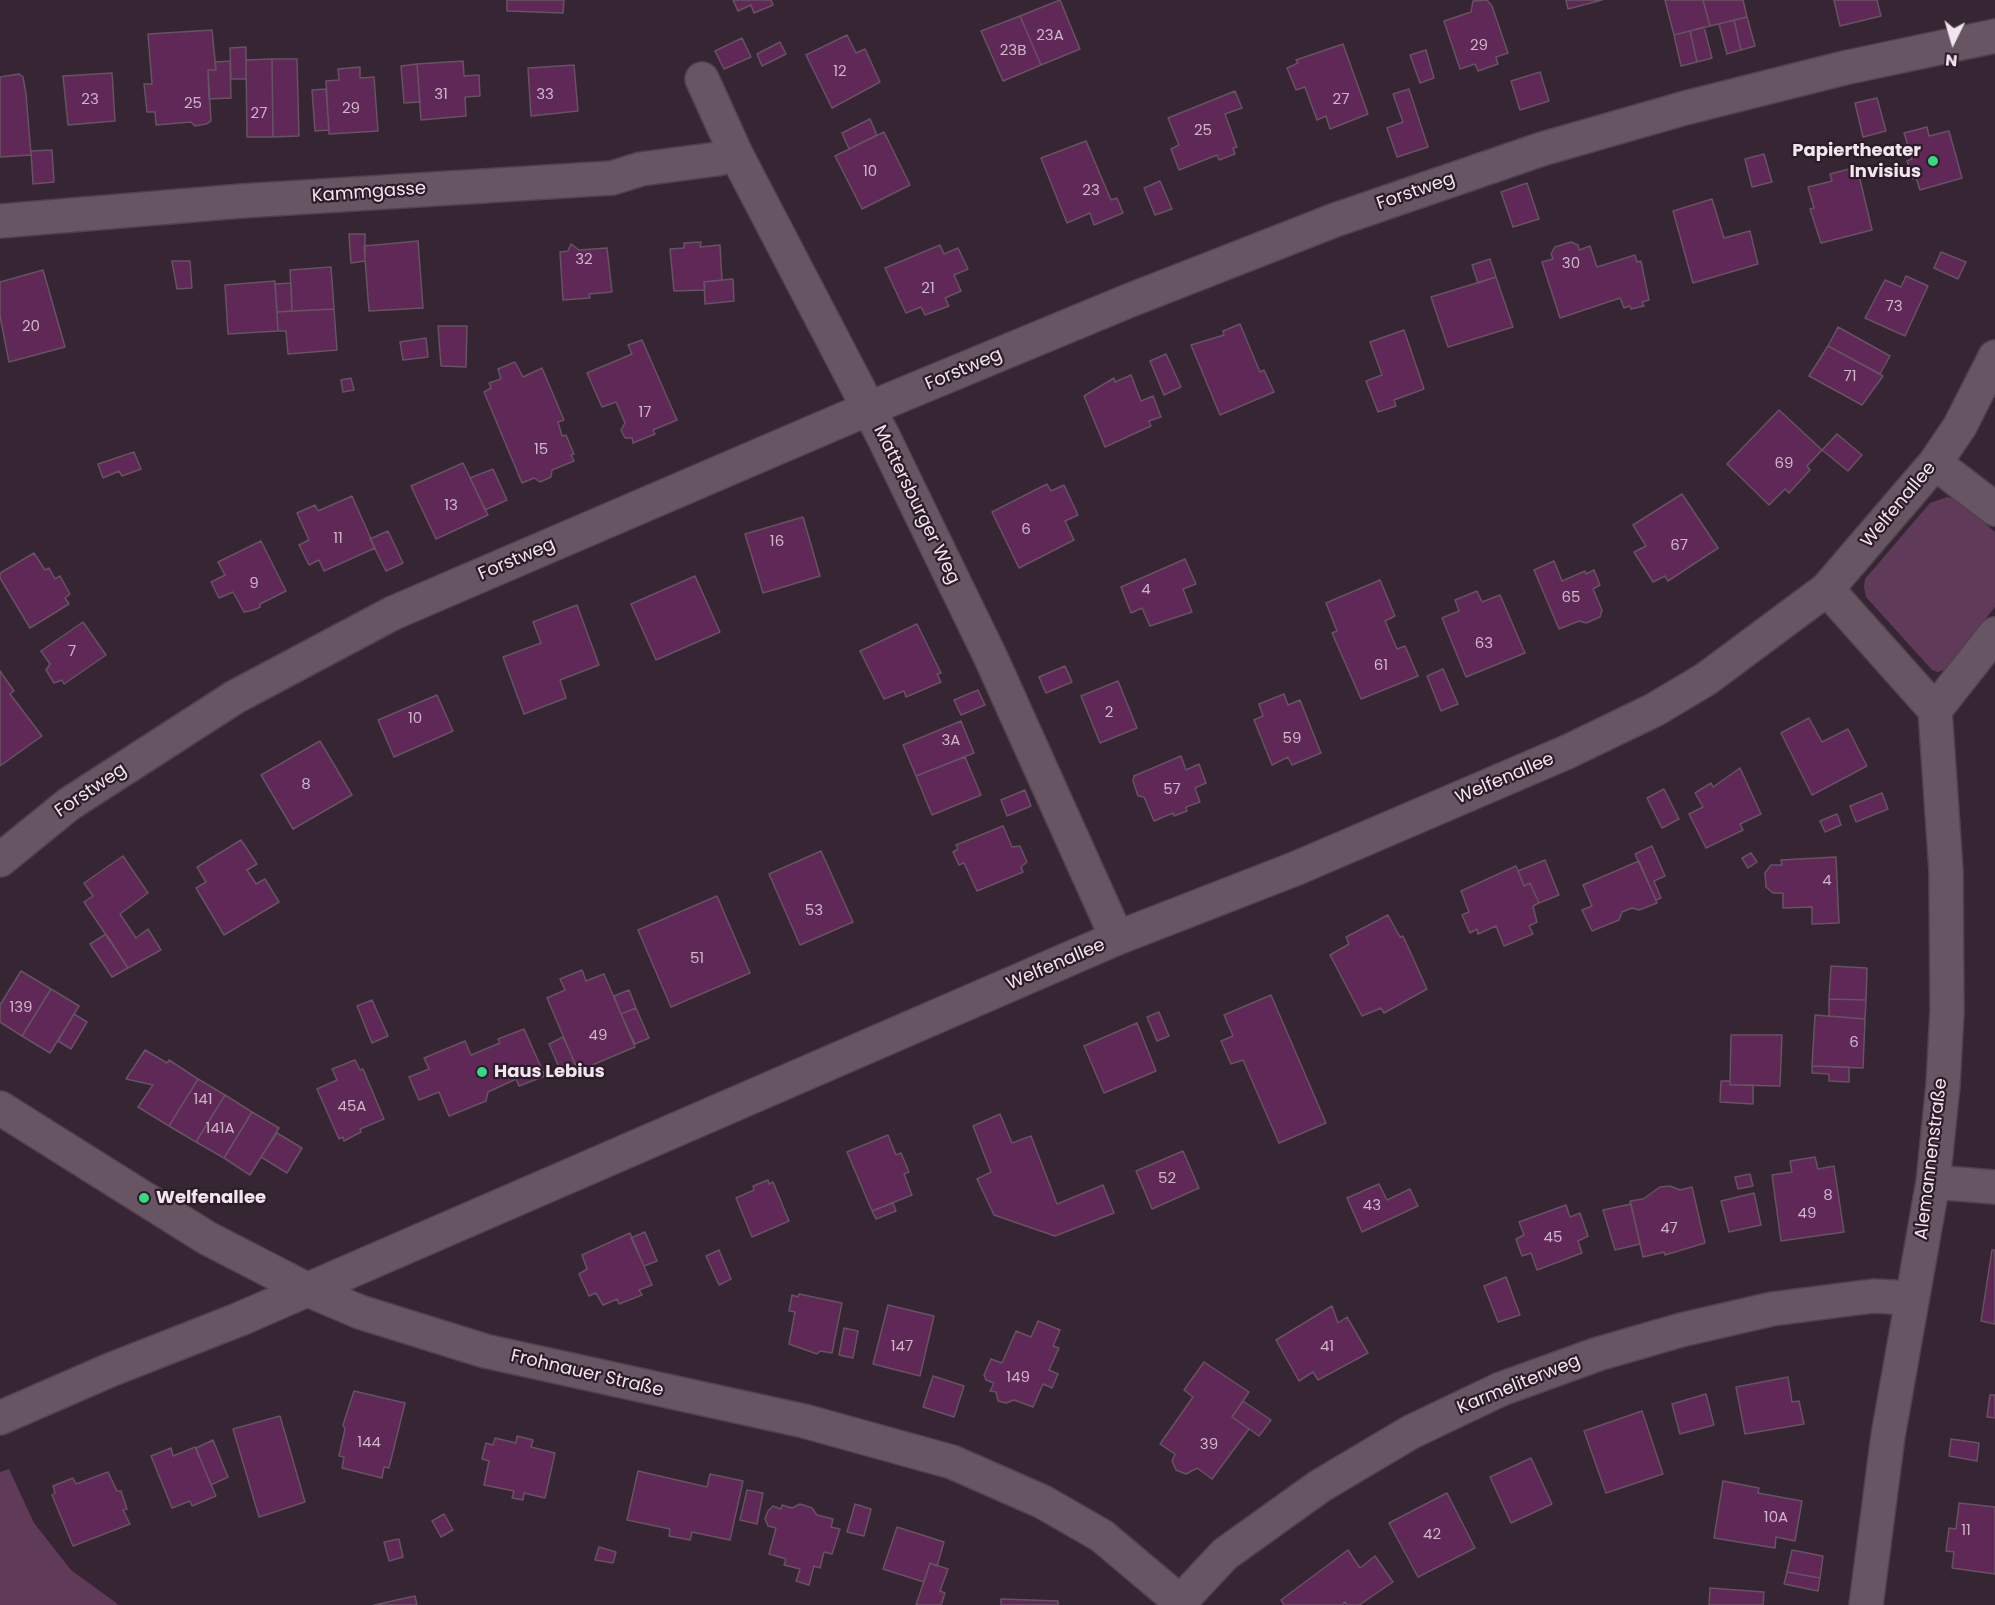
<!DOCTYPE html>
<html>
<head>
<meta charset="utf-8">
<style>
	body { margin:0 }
	#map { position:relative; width:1995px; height:1605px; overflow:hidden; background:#362533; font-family:Poppins,sans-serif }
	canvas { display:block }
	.north { position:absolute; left:1923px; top:12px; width:60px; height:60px; -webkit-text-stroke:4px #2c1c29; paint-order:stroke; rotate:185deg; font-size:16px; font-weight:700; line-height:24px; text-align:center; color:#f1e5ee }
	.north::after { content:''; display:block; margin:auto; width:21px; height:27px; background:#f1e5ee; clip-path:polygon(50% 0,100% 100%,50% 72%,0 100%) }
</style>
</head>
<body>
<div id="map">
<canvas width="1995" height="1605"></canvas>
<div class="north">N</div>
</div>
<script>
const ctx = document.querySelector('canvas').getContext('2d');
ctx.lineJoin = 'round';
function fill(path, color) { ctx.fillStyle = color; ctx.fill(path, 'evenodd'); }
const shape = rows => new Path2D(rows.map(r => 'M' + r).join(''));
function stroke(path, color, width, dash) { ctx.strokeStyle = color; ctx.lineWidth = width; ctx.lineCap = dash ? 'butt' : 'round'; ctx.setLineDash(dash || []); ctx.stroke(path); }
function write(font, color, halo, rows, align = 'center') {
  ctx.font = font + ' Poppins,sans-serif'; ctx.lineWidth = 4.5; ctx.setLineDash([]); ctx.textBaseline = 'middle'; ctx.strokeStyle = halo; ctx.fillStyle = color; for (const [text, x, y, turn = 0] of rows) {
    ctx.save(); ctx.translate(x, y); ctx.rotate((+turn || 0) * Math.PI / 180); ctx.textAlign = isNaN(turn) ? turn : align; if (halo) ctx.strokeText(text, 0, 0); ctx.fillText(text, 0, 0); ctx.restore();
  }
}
fill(shape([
	[1947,497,1957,500,1995,532,1995,607,1946,669,1938,672,1932,670,1866,597,1864,587,1865,579,1930,503],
	[9,1469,34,1523,71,1570,119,1605,0,1605,0,1472]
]), '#603b59');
const building = shape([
	[507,0,564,0,563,13,507,11,507,0],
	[733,0,771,0,773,5,754,13,751,5,738,11,733,0],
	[1060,0,1080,49,1041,65,1020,16,1060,0],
	[1487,0,1492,6,1508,53,1496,57,1498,64,1478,71,1475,64,1460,69,1444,21,1471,12,1473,1,1487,0],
	[1566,0,1602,0,1568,9,1566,0],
	[1665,0,1703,0,1710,26,1674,35,1665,0],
	[1703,0,1743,0,1747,17,1710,26,1703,0],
	[1834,0,1877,0,1881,16,1840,26,1834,0],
	[1020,16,1041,65,1003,81,981,31,1020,16],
	[1747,17,1755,46,1741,50,1734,20,1747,17],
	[1734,20,1741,50,1727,54,1719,24,1734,20],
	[1704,27,1712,58,1697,62,1690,31,1704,27],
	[212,30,216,70,208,70,211,121,206,124,195,126,191,122,156,125,155,112,147,112,144,84,152,84,148,34,212,30],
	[1690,31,1697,62,1681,66,1674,35,1690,31],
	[847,35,856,53,865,49,880,82,832,108,806,55,847,35],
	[742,38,751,57,724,69,715,51,742,38],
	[780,42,786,54,762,66,757,54,780,42],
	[1343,44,1368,114,1330,129,1326,116,1317,120,1305,87,1296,90,1287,68,1298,63,1296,60,1343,44],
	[246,47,246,79,231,79,230,48,246,47],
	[1426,50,1434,78,1420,83,1410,55,1426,50],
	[272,59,297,59,299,136,273,137,272,59],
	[272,59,273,137,247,137,246,60,272,59],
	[230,61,231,98,209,99,208,70,216,70,215,62,230,61],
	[463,61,464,76,479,75,480,96,465,97,466,116,421,120,417,64,463,61],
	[417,64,420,102,404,103,401,66,417,64],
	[574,65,578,111,531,116,528,68,574,65],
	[360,67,360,78,374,77,378,131,329,134,326,81,339,80,338,69,360,67],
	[1540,72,1549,101,1520,110,1511,81,1540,72],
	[112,73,115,121,68,125,63,76,112,73],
	[19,74,23,77,26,94,31,155,0,157,0,77,19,74],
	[326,89,329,130,315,131,312,90,326,89],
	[1409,89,1428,147,1397,157,1387,128,1403,122,1393,94,1409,89],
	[1235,91,1242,108,1225,114,1237,147,1233,148,1235,154,1219,160,1217,155,1179,170,1171,149,1179,145,1168,118,1235,91],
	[1877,98,1886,131,1863,137,1855,103,1877,98],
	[870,119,877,135,849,149,842,133,870,119],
	[1927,127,1929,136,1949,131,1962,178,1920,190,1916,178,1913,179,1907,161,1912,159,1904,133,1927,127],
	[884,132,910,185,862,209,835,156,884,132],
	[1086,141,1111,200,1117,198,1123,213,1094,225,1090,213,1067,223,1041,158,1086,141],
	[52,150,54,182,33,184,31,151,52,150],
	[1764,154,1772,182,1752,187,1745,159,1764,154],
	[1857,167,1872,230,1821,243,1810,209,1814,208,1808,187,1832,181,1830,174,1857,167],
	[1160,181,1172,209,1155,215,1144,188,1160,181],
	[1527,183,1539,219,1513,227,1501,192,1527,183],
	[1712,199,1724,238,1750,231,1758,264,1693,283,1673,211,1712,199],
	[349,234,365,234,365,261,351,263,349,234],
	[418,241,423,308,369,311,364,246,418,241],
	[701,242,700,247,720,245,722,280,704,282,705,290,674,291,670,249,684,248,684,243,701,242],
	[1571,242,1578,245,1579,250,1590,246,1597,267,1635,255,1637,262,1641,261,1649,300,1642,302,1644,306,1631,309,1630,306,1624,308,1620,298,1560,318,1542,262,1553,259,1551,254,1555,247,1571,242],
	[571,244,579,250,607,248,612,292,589,294,590,298,563,300,560,252,568,251,571,244],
	[940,245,944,254,958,248,968,269,954,275,961,291,945,298,949,306,925,315,921,307,906,313,885,268,940,245],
	[1941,252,1966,262,1958,279,1934,268,1941,252],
	[1490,259,1496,277,1478,283,1472,265,1490,259],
	[172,261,190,261,192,288,177,289,172,261],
	[331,267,334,309,292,311,290,270,331,267],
	[43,270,65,347,9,362,0,316,0,282,43,270],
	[1906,276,1928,286,1905,336,1865,318,1885,280,1901,287,1906,276],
	[1496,277,1513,327,1448,347,1431,297,1496,277],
	[733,279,734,301,705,304,704,282,733,279],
	[275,281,278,331,228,334,225,285,275,281],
	[291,283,292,311,277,312,275,284,291,283],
	[334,309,337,350,288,354,286,331,278,331,277,312,334,309],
	[1240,324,1260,372,1264,370,1274,392,1220,415,1191,345,1224,335,1223,331,1240,324],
	[438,326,467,326,466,367,441,366,438,326],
	[1838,327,1890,356,1880,374,1828,346,1838,327],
	[1404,330,1424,389,1394,400,1396,406,1378,412,1366,381,1382,375,1370,342,1404,330],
	[426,338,428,357,403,360,400,342,426,338],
	[642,340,677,420,653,430,655,434,633,443,632,438,625,438,621,430,625,423,616,402,602,407,587,373,632,354,628,345,642,340],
	[1828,346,1883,376,1862,405,1809,376,1828,346],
	[1166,354,1181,387,1164,395,1150,361,1166,354],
	[515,362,523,377,542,368,564,420,558,422,562,436,566,435,574,454,571,455,574,461,552,470,551,477,540,482,534,478,522,483,484,392,491,388,489,383,501,379,498,369,515,362],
	[1131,375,1141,401,1153,396,1161,417,1149,421,1151,426,1105,447,1084,396,1114,378,1115,382,1131,375],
	[351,378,354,390,343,392,341,380,351,378],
	[1779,410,1822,450,1807,466,1810,470,1789,493,1785,489,1769,505,1727,464,1779,410],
	[1837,434,1862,455,1848,471,1822,450,1837,434],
	[134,452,141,469,122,476,119,471,103,478,98,464,134,452],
	[463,463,488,515,436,539,411,486,463,463],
	[493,469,507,500,485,510,470,478,493,469],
	[1047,484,1051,491,1064,485,1078,515,1065,521,1074,540,1019,568,992,512,1047,484],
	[1682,494,1718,548,1668,581,1665,576,1653,582,1634,552,1646,546,1633,525,1682,494],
	[352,496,375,548,324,571,319,560,309,565,299,545,309,540,297,513,315,505,318,511,352,496],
	[803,517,820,576,763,593,745,534,803,517],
	[388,531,403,563,386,571,370,539,388,531],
	[261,541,286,591,260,604,260,607,254,610,244,612,233,592,219,598,211,582,225,575,218,562,261,541],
	[34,553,45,570,49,568,55,579,60,576,70,594,65,598,69,604,30,628,0,578,0,573,34,553],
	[1185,559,1196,584,1183,589,1192,612,1150,626,1142,608,1131,613,1121,587,1185,559],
	[1554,561,1562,581,1585,571,1586,574,1594,570,1600,585,1593,589,1602,610,1600,617,1586,623,1579,621,1559,629,1534,570,1554,561],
	[695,576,720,632,656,660,631,604,695,576],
	[1380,580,1395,616,1385,621,1397,649,1405,646,1418,676,1361,699,1332,633,1337,631,1326,603,1380,580],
	[1477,591,1482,602,1500,595,1525,653,1466,677,1442,618,1459,611,1455,600,1477,591],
	[577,605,599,665,560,680,566,698,524,714,503,657,541,643,533,622,577,605],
	[83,622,106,655,64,684,62,680,54,683,46,670,50,664,41,651,83,622],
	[917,624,941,673,937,674,941,682,906,697,904,691,884,699,860,651,917,624],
	[1065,666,1072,682,1046,693,1039,677,1065,666],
	[1443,669,1458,704,1441,711,1427,676,1443,669],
	[0,671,14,691,10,694,42,736,0,766,0,671],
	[1118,681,1137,728,1100,743,1081,696,1118,681],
	[978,690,985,705,961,715,954,700,978,690],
	[1284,694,1288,705,1300,700,1321,753,1292,765,1288,757,1272,765,1254,720,1263,716,1259,704,1284,694],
	[437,695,453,731,394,757,378,720,437,695],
	[1809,718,1822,742,1848,729,1867,766,1812,795,1781,733,1809,718],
	[961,721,974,753,916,776,903,745,961,721],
	[320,741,352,795,293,829,261,775,320,741],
	[1181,756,1186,770,1199,764,1206,783,1195,788,1200,802,1186,807,1187,811,1174,816,1173,813,1154,821,1144,797,1138,796,1133,781,1134,776,1181,756],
	[965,757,981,795,932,815,916,776,965,757],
	[1740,768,1761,814,1740,824,1743,830,1706,848,1689,814,1703,807,1695,793,1711,783,1713,787,1740,768],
	[1664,789,1679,819,1662,828,1647,798,1664,789],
	[1025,790,1031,806,1007,816,1001,800,1025,790],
	[1882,793,1888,809,1856,822,1850,806,1882,793],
	[1837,814,1841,825,1825,832,1820,821,1837,814],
	[1003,826,1012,847,1020,846,1027,862,1021,867,1023,872,977,891,964,863,959,865,953,852,958,849,956,845,1003,826],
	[241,840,257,864,247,870,256,884,265,879,279,902,224,935,196,888,206,882,197,867,241,840],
	[1652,846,1665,876,1654,881,1661,898,1656,900,1635,854,1652,846],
	[821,851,853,922,800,945,769,874,821,851],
	[1751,853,1757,862,1748,868,1742,858,1751,853],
	[123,856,148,893,120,914,136,938,148,929,161,950,128,968,84,902,93,896,84,883,123,856],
	[1836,857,1839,923,1812,924,1812,907,1783,908,1783,893,1773,893,1766,887,1765,873,1771,865,1782,865,1781,860,1836,857],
	[1545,860,1559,895,1539,903,1530,883,1524,886,1518,871,1545,860],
	[1639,861,1657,903,1639,910,1632,908,1622,912,1619,920,1592,931,1582,910,1592,906,1583,885,1639,861],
	[1516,866,1524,886,1530,883,1539,903,1533,906,1537,922,1529,926,1533,934,1504,946,1496,926,1478,934,1477,929,1470,933,1462,915,1469,912,1461,891,1516,866],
	[717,896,750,973,671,1007,638,930,717,896],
	[1388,915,1400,937,1403,936,1427,989,1384,1013,1381,1008,1362,1016,1330,955,1349,944,1346,937,1388,915],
	[106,934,128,968,112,977,90,944,106,934],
	[1831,966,1867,968,1866,1000,1829,999,1831,966],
	[582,970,586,981,604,974,635,1047,578,1071,547,998,565,990,560,979,582,970],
	[21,971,51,989,22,1036,0,1022,0,1005,21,971],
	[51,989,79,1006,50,1053,22,1036,51,989],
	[629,990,636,1008,621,1014,614,996,629,990],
	[1271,995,1326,1123,1279,1143,1243,1060,1231,1064,1221,1041,1233,1036,1224,1015,1271,995],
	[1829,999,1866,1000,1865,1019,1829,1016,1829,999],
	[372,1000,388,1036,372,1043,357,1006,372,1000],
	[636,1008,649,1038,635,1044,621,1014,636,1008],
	[1159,1012,1169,1036,1157,1041,1147,1017,1159,1012],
	[74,1014,87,1022,71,1049,58,1041,74,1014],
	[1815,1015,1865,1019,1863,1068,1812,1066,1815,1015],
	[1137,1023,1156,1071,1104,1093,1084,1046,1137,1023],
	[524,1029,545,1076,519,1086,516,1079,488,1092,486,1101,449,1116,439,1092,419,1100,409,1077,429,1069,424,1058,465,1041,471,1055,500,1043,498,1039,524,1029],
	[1731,1035,1782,1035,1780,1086,1730,1085,1731,1035],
	[563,1037,577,1068,562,1074,549,1044,563,1037],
	[145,1050,167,1063,169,1060,198,1079,169,1126,138,1107,153,1085,126,1079,145,1050],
	[355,1060,360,1070,363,1069,384,1119,360,1129,361,1132,344,1141,343,1137,339,1139,317,1089,337,1080,332,1069,355,1060],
	[1812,1066,1849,1067,1849,1082,1829,1081,1829,1074,1812,1073,1812,1066],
	[198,1079,225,1095,196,1142,169,1126,198,1079],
	[1721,1081,1730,1081,1730,1085,1753,1085,1753,1104,1720,1102,1721,1081],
	[225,1095,252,1112,224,1158,196,1142,225,1095],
	[252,1112,279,1128,250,1175,224,1158,252,1112],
	[1000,1114,1012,1143,1031,1136,1057,1204,1103,1185,1114,1213,1055,1236,994,1215,977,1179,991,1172,973,1126,1000,1114],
	[277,1133,302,1148,287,1173,261,1157,277,1133],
	[888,1135,896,1155,901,1153,909,1172,904,1174,912,1195,872,1211,847,1152,888,1135],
	[1183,1151,1199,1188,1152,1209,1136,1171,1183,1151],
	[1815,1157,1818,1169,1834,1166,1844,1232,1781,1241,1772,1175,1792,1172,1790,1161,1815,1157],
	[1750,1174,1753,1186,1738,1189,1735,1177,1750,1174],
	[768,1180,769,1184,773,1182,789,1221,752,1237,736,1198,754,1190,753,1186,768,1180],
	[1379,1184,1387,1200,1410,1189,1418,1206,1362,1232,1347,1198,1379,1184],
	[1670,1186,1680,1190,1692,1187,1705,1243,1665,1255,1664,1252,1643,1257,1630,1201,1643,1199,1660,1187,1670,1186],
	[1754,1193,1761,1225,1729,1232,1721,1201,1754,1193],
	[893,1203,896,1211,876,1219,872,1211,893,1203],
	[1631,1204,1640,1244,1615,1250,1603,1210,1631,1204],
	[1566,1205,1570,1217,1580,1213,1588,1236,1578,1241,1582,1253,1537,1270,1531,1253,1522,1256,1516,1239,1524,1235,1519,1222,1566,1205],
	[645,1232,657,1261,644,1266,631,1238,645,1232],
	[630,1233,652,1285,639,1290,642,1295,619,1304,617,1299,603,1305,596,1293,589,1296,579,1274,587,1269,582,1255,630,1233],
	[719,1250,731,1279,719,1285,706,1256,719,1250],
	[1992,1250,1995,1250,1995,1324,1981,1321,1992,1250],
	[1506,1277,1520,1315,1498,1322,1484,1286,1506,1277],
	[799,1294,842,1303,832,1353,820,1351,817,1354,789,1344,795,1312,789,1311,792,1295,798,1297,799,1294],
	[888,1305,934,1316,920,1376,873,1364,888,1305],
	[1332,1306,1338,1323,1347,1317,1368,1353,1318,1380,1313,1372,1299,1381,1276,1340,1332,1306],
	[1038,1321,1060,1330,1053,1346,1059,1348,1049,1370,1058,1374,1052,1388,1043,1384,1033,1407,1014,1400,1006,1403,998,1401,996,1392,990,1391,994,1383,986,1380,984,1375,991,1359,1002,1363,1016,1331,1031,1337,1038,1321],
	[844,1328,858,1331,853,1358,839,1355,844,1328],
	[1204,1362,1249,1392,1232,1417,1249,1429,1212,1479,1197,1468,1186,1474,1176,1470,1172,1461,1175,1454,1160,1444,1193,1397,1184,1390,1204,1362],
	[933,1376,964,1386,954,1417,923,1407,933,1376],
	[1788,1377,1792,1402,1799,1401,1804,1424,1745,1434,1736,1387,1788,1377],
	[354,1391,405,1403,389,1468,384,1467,382,1478,342,1468,344,1457,339,1456,345,1429,343,1425,354,1391],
	[1706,1394,1714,1425,1680,1434,1672,1404,1706,1394],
	[1990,1395,1995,1395,1995,1418,1987,1417,1990,1395],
	[1243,1401,1271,1420,1259,1436,1232,1417,1243,1401],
	[1642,1411,1663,1474,1606,1493,1584,1431,1642,1411],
	[280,1416,305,1502,259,1517,233,1429,280,1416],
	[517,1436,533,1440,531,1447,555,1453,545,1498,524,1493,523,1500,512,1498,514,1491,484,1485,489,1461,482,1459,486,1443,493,1445,495,1438,516,1443,517,1436],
	[1951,1439,1979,1443,1977,1461,1949,1456,1951,1439],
	[213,1440,228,1477,211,1485,196,1448,213,1440],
	[195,1447,216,1496,192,1506,190,1501,172,1508,151,1456,171,1448,173,1456,195,1447],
	[1531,1458,1552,1504,1511,1523,1490,1477,1531,1458],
	[638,1471,707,1487,710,1474,743,1481,730,1540,692,1532,690,1540,669,1536,670,1529,627,1520,638,1471],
	[108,1472,117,1491,121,1491,127,1509,123,1510,130,1524,73,1546,52,1495,55,1493,53,1486,73,1478,76,1484,108,1472],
	[1723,1481,1759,1488,1758,1493,1802,1501,1795,1541,1776,1537,1775,1548,1714,1538,1723,1481],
	[747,1490,763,1493,757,1524,740,1520,747,1490],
	[1447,1493,1475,1548,1418,1577,1389,1523,1447,1493],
	[1959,1503,1995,1507,1995,1574,1952,1568,1954,1552,1946,1551,1949,1528,1956,1529,1959,1503],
	[800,1504,812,1508,817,1515,833,1519,831,1527,840,1529,832,1554,824,1552,820,1568,814,1566,809,1585,796,1581,800,1569,784,1565,786,1559,769,1554,776,1528,768,1526,765,1519,768,1511,773,1506,781,1509,782,1505,792,1508,800,1504],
	[855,1504,871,1509,864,1536,847,1532,855,1504],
	[444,1514,453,1530,441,1537,432,1521,444,1514],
	[897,1527,944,1542,937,1566,930,1563,924,1582,883,1569,897,1527],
	[399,1539,403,1557,389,1561,384,1542,399,1539],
	[599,1547,616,1552,613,1563,595,1560,599,1547],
	[1348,1550,1360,1568,1375,1556,1393,1582,1359,1605,1347,1605,1345,1602,1342,1605,1284,1605,1281,1600,1348,1550],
	[1792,1550,1823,1556,1820,1578,1787,1572,1792,1550],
	[930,1563,948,1569,940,1591,945,1593,941,1605,916,1605,930,1563],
	[1787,1572,1820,1578,1818,1591,1784,1584,1787,1572],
	[1710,1588,1764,1592,1763,1605,1709,1605,1710,1588],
	[415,1596,417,1605,374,1605,415,1596],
	[1001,1599,1058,1601,1058,1605,1001,1605,1001,1599]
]);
fill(building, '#602857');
stroke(building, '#665362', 1.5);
const minor = shape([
	[702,79,736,154,882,434,990,656,1117,938],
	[0,221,241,201,612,178,641,169,717,159,736,154],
	[1935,463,1995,509],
	[1827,589,1935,710],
	[1935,710,1995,634],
	[0,860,69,804,235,697,393,613,851,416,1128,301,1335,220,1542,149,1685,108,1844,68,1995,36],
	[1933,1182,1995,1187],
	[0,1418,110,1370,240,1319,1117,938,1297,868,1567,752,1654,710,1706,679,1827,589,1935,463,1960,426,1995,357],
	[1181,1601,1225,1554,1320,1486,1411,1432,1501,1389,1598,1354,1681,1330,1772,1309,1873,1296,1911,1298],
	[1866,1605,1888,1436,1933,1182,1943,1085,1947,1011,1946,871,1935,710]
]);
const tertiary = shape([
	[0,1108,207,1238,306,1289,360,1312,485,1351,804,1421,952,1462,1043,1502,1102,1536,1184,1605]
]);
stroke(minor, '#50424d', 36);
stroke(tertiary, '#50424d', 36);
stroke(minor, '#685564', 33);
stroke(tertiary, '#685564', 33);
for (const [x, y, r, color] of [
	[1933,161,6,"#37d880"],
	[482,1072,6,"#37d880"],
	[144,1198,6,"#37d880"]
]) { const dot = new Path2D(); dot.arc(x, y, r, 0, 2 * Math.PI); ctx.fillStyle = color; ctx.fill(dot); stroke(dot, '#2c1c29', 2); }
write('15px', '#cdb6c8', null, [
	["23A",1050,36],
	["29",1479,46],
	["23B",1013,51],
	["12",840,72],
	["31",441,95],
	["33",545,95],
	["23",90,100],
	["27",1341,100],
	["25",193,104],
	["29",351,109],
	["27",259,114],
	["25",1203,131],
	["10",870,172],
	["23",1091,191],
	["32",584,260],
	["30",1571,264],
	["21",928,289],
	["73",1894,307],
	["20",31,327],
	["71",1850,377],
	["17",645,413],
	["15",541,450],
	["69",1784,464],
	["13",451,506],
	["6",1026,530],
	["11",338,539],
	["16",777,542],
	["67",1679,546],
	["9",254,584],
	["4",1146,590],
	["65",1571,598],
	["63",1484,644],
	["7",72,652],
	["61",1381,666],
	["2",1109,713],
	["10",415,719],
	["59",1292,739],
	["3A",951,741],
	["8",306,785],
	["57",1172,790],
	["4",1827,881],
	["53",814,911],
	["51",697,959],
	["139",21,1008],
	["49",598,1036],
	["6",1854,1043],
	["141",203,1100],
	["45A",352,1107],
	["141A",220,1129],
	["52",1167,1179],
	["8",1828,1196],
	["43",1372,1206],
	["49",1807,1214],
	["47",1669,1229],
	["45",1553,1238],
	["147",902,1347],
	["41",1327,1347],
	["149",1018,1378],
	["144",369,1443],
	["39",1209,1445],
	["10A",1776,1518],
	["11",1966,1531],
	["42",1432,1535]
]);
write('bold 18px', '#f1e5ee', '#2c1c29', [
	["Papiertheater",1921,151,"right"],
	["Invisius",1921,172,"right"],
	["Haus Lebius",494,1072],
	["Welfenallee",156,1198]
], 'left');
write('18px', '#f1e5ee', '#2c1c29', [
	["Forstweg",1416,192,-19],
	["Kammgasse",369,193,-4],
	["Forstweg",964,370,-23],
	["Mattersburger Weg",916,505,64],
	["Welfenallee",1899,505,-50],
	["Forstweg",517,560,-23],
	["Welfenallee",1505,779,-23],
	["Forstweg",91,791,-34],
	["Welfenallee",1056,965,-23],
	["Alemannenstraße",1932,1159,-83],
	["Frohnauer Straße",587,1374,13],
	["Karmeliterweg",1519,1385,-22]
]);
</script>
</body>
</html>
